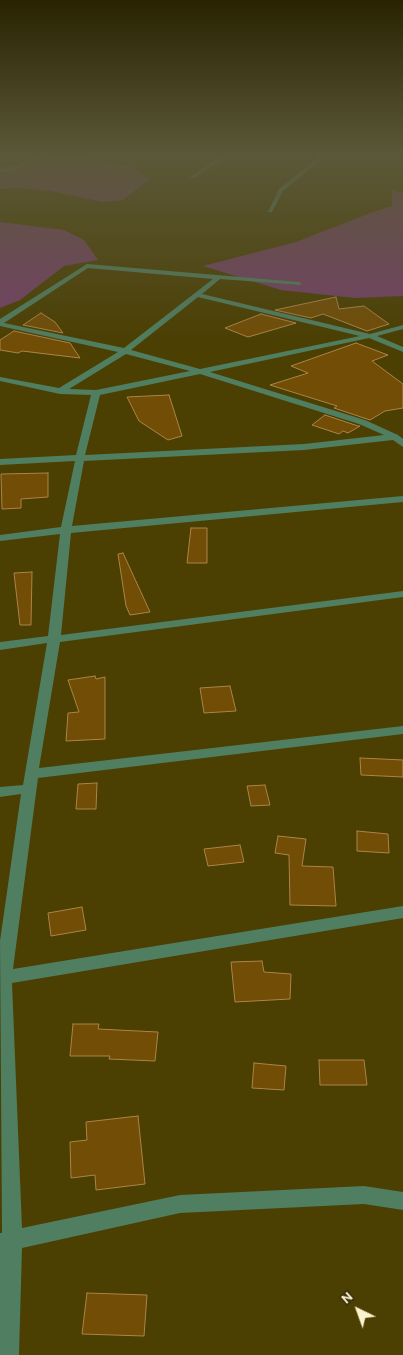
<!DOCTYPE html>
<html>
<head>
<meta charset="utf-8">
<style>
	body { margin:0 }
	#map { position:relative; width:403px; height:1355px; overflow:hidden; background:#4b3f02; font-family:Overpass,sans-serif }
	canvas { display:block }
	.north { position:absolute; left:333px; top:1285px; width:50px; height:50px; -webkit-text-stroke:4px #3e350f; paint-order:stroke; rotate:318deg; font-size:14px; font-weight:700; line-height:20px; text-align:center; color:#fbf2cf }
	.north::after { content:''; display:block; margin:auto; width:18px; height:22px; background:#fbf2cf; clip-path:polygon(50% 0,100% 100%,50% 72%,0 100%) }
</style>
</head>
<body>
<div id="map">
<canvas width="403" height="1355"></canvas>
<div class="north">N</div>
</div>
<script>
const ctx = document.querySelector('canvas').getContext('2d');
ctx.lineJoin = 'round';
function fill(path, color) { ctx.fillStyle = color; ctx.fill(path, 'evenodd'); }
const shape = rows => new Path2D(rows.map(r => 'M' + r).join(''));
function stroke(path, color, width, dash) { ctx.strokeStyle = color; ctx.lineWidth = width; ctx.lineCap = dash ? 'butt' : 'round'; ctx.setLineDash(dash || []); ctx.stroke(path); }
fill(shape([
	[50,158,88,158,131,166,150,179,123,200,103,202,51,191,20,188,0,189,0,167],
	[392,190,403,193,403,296,355,298,281,290,203,266,296,242,373,212,392,206],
	[0,222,64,230,84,240,98,260,64,266,20,300,0,308]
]), '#754069');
const building = shape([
	[336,297,339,309,364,306,389,324,367,331,323,314,311,318,275,310,336,297],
	[41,313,55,322,63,333,23,325,41,313],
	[261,314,296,323,248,337,225,328,261,314],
	[14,331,70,343,80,358,22,351,18,353,0,350,0,340,14,331],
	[356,343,388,355,372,361,403,384,403,408,385,411,370,420,334,408,337,406,270,385,308,373,291,366,356,343],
	[169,395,182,436,168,440,139,421,127,397,169,395],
	[325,415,358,426,360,426,348,433,343,431,339,434,312,425,325,415],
	[48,473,48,497,21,499,21,508,2,509,1,474,48,473],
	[191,528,207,528,207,563,187,563,191,528],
	[123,553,150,612,130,615,126,606,118,554,123,553],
	[32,572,31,625,20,625,14,573,32,572],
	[95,676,96,679,105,677,105,739,66,741,68,713,79,712,68,680,95,676],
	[230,686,236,711,204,713,200,688,230,686],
	[360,758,403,760,403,777,361,775,360,758],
	[97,783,96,809,76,809,78,784,97,783],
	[265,785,270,805,251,806,247,786,265,785],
	[357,831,388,834,389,853,357,851,357,831],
	[278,836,306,839,302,866,333,867,336,906,290,905,289,855,275,853,278,836],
	[240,845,244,862,208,866,204,849,240,845],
	[82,907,86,930,51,936,48,913,82,907],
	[262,961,264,972,291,974,290,999,235,1002,231,962,262,961],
	[73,1024,99,1024,98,1029,158,1032,155,1061,109,1059,110,1056,70,1056,73,1024],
	[319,1060,364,1060,367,1085,320,1085,319,1060],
	[254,1063,286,1066,284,1090,252,1088,254,1063],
	[138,1116,145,1184,96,1190,95,1175,71,1178,70,1142,87,1140,86,1122,138,1116],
	[87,1293,147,1295,144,1336,82,1334,87,1293]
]);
fill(building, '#714d06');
stroke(building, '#ac8447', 1);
fill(shape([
	[35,156,42,156,15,170,0,173,0,169,12,168,35,156],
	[221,156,227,156,195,178,191,178,191,176,221,156],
	[320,156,326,156,283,191,272,212,268,212,279,189,320,156],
	[87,264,299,282,301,283,301,285,220,279,202,294,370,334,403,325,403,329,377,336,403,347,403,352,369,338,210,372,365,420,398,435,403,439,403,447,393,440,304,450,84,461,72,526,403,496,403,502,71,533,61,635,403,591,403,597,60,642,39,768,403,726,403,734,38,778,13,969,403,906,403,918,12,983,22,1228,180,1195,364,1186,403,1192,403,1210,364,1204,180,1213,22,1248,19,1355,0,1355,0,1233,2,1233,0,941,21,794,0,797,0,787,23,785,47,643,0,650,0,642,48,636,60,534,0,541,0,535,61,527,75,461,0,465,0,459,76,455,91,395,60,394,0,381,0,377,59,388,118,352,0,326,0,319,87,264],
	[88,268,213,279,124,348,4,323,88,268],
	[198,297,360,336,200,369,131,350,198,297],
	[126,354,190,371,96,390,69,389,126,354],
	[200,374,359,424,384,435,304,444,85,455,100,395,200,374]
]), '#507e61');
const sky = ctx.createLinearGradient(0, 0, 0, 346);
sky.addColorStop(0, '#292301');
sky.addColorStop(0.45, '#5b5839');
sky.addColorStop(1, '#5b583900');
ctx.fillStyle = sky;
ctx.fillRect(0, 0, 403, 346);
</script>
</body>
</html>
